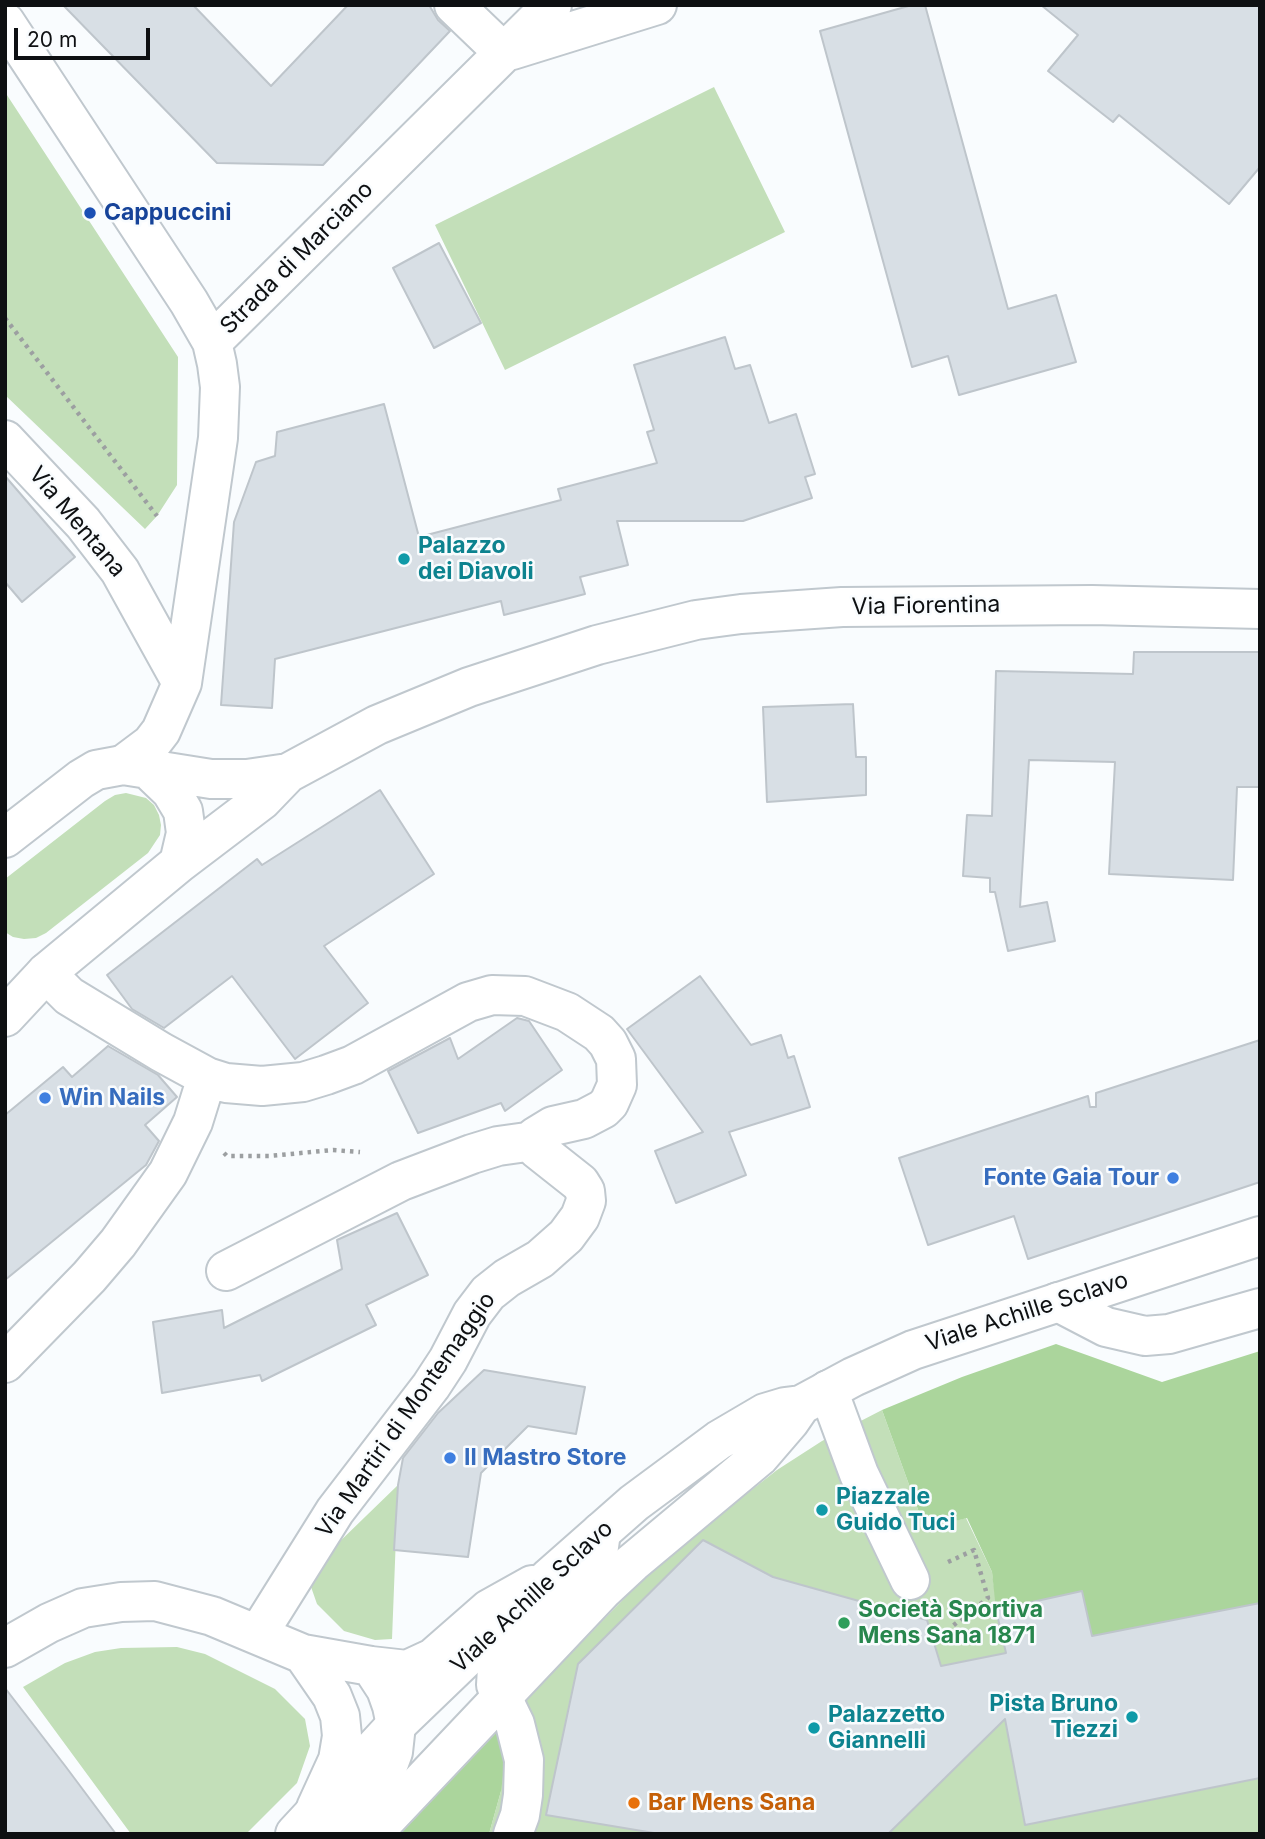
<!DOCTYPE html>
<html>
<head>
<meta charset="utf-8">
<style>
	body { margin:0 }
	#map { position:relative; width:1265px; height:1839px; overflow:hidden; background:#f9fcfe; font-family:Inter,sans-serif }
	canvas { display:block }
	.frame { position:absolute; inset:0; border:7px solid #0e1012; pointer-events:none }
	.scale { position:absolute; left:14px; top:28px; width:136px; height:32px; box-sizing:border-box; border:4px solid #0e1012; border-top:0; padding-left:9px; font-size:21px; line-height:24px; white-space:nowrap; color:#0e1012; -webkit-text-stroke:5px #f9fcfe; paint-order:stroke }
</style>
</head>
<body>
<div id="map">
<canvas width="1265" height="1839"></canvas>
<div class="frame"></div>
<div class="scale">20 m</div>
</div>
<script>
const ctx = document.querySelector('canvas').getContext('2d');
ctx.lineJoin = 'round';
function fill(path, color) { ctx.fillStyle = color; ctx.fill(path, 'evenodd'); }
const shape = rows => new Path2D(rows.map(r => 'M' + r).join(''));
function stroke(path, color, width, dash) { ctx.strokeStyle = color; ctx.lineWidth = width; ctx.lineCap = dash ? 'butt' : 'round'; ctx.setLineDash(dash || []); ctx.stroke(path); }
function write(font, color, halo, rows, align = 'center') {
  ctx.font = font + ' Inter,sans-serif'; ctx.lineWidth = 5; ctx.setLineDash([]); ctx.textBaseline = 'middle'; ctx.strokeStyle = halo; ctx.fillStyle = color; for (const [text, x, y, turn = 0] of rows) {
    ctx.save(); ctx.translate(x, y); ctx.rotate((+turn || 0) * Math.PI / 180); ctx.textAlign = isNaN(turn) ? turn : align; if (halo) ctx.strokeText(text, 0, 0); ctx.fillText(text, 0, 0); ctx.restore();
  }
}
fill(shape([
	[714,87,785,232,505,370,435,225],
	[5,92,178,357,177,485,157,516,145,529,5,395],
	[126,793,146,798,154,805,159,815,161,825,160,835,148,853,46,933,36,938,24,939,13,937,5,932,5,879,105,801,115,795],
	[882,1410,925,1529,966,1518,992,1572,997,1609,1082,1591,1092,1635,1260,1603,1260,1834,489,1834,501,1791,498,1729,639,1583,694,1535,777,1470,822,1441],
	[398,1485,392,1639,375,1640,344,1631,317,1604,310,1584,333,1548],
	[177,1647,205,1654,275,1689,305,1719,310,1746,297,1783,246,1834,131,1834,23,1687,65,1663,95,1652,121,1648]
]), '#c3dfb9');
fill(shape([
	[1056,1344,1162,1382,1260,1351,1260,1603,1092,1636,1082,1591,996,1610,992,1572,967,1518,925,1529,882,1410,962,1377],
	[498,1729,505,1760,501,1791,489,1834,397,1834]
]), '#abd59c');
const building = shape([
	[63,5,193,5,271,86,348,5,429,5,438,20,450,31,323,165,217,163,63,5],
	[912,5,925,5,1008,309,1056,295,1076,362,959,395,948,356,912,367,820,31,912,5],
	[1041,5,1260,5,1260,167,1229,204,1119,115,1113,122,1048,71,1078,35,1041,5],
	[439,243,481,323,434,348,393,268,439,243],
	[725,337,735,369,750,365,769,423,796,414,815,474,805,477,812,498,743,521,617,521,628,565,580,577,585,594,504,615,501,601,275,659,272,708,221,705,234,522,256,462,275,456,277,432,384,404,419,537,561,500,558,489,657,463,647,432,654,430,634,365,725,337],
	[5,476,75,557,22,602,5,582,5,476],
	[1134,652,1260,652,1260,787,1237,787,1233,880,1109,874,1115,762,1029,760,1020,907,1047,902,1055,941,1008,951,995,892,990,892,990,878,963,876,967,815,992,816,996,671,1133,674,1134,652],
	[853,704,856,757,866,757,866,795,767,802,763,707,853,704],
	[380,790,434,874,324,946,368,1003,295,1059,232,976,164,1028,132,1009,107,975,257,859,262,865,380,790],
	[700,976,751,1045,781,1035,788,1058,794,1056,810,1107,729,1132,746,1175,676,1203,655,1151,703,1132,627,1029,700,976],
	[517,1018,529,1021,562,1070,505,1111,501,1103,418,1133,388,1071,450,1038,458,1059,517,1018],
	[1260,1040,1260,1182,1028,1259,1014,1216,928,1245,899,1158,1088,1096,1090,1107,1096,1107,1096,1093,1260,1040],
	[108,1046,158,1075,177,1097,145,1125,159,1141,146,1165,5,1280,5,1115,63,1067,72,1077,108,1046],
	[397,1213,428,1275,366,1305,376,1325,262,1381,260,1375,162,1393,153,1322,222,1310,224,1328,342,1269,337,1240,397,1213],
	[484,1370,585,1387,576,1434,528,1426,481,1473,468,1557,394,1550,398,1485,403,1458,438,1413,484,1370],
	[703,1540,773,1577,927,1620,941,1666,1006,1653,996,1610,1082,1591,1092,1636,1260,1603,1260,1778,1025,1825,1005,1719,888,1834,660,1834,546,1815,578,1664,703,1540],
	[5,1688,66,1767,116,1834,5,1834,5,1688]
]);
fill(building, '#d8dfe5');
stroke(building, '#bec5cb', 2);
const minor = shape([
	[454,5,503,52],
	[5,22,189,302,212,342,217,364,220,387,218,438,182,683,161,731,151,744,123,765],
	[512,50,657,5],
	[212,342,552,5],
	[5,440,83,523,120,571,182,683],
	[46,973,69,996,161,1052,207,1077,226,1083,262,1086,303,1082,326,1075,353,1065,468,1002,492,995,525,996,567,1012,599,1033,608,1043,616,1059,617,1085,609,1103,603,1109,584,1119,553,1126,535,1137,535,1146,537,1149,580,1183,585,1191,586,1201,580,1217,566,1236,540,1259,507,1278,488,1293,472,1314,448,1360,431,1386,335,1511,258,1634],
	[226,1271,401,1181,472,1154,498,1146,534,1141],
	[1058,1302,1106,1327,1145,1336,1169,1334,1260,1308],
	[5,1363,89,1277,118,1243,168,1173,193,1122,207,1077],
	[828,1390,859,1474,910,1580],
	[5,1648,49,1623,83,1608,121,1602,155,1601,212,1616,303,1654,371,1666,407,1670,433,1658,489,1609,532,1585],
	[303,1654,332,1696,340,1716,342,1736,338,1760,316,1808],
	[338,1834,374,1791,386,1771,393,1752,396,1725,392,1706,386,1689,371,1666],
	[513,1834,520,1815,523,1795,524,1760,515,1724,496,1685,497,1668,505,1654,584,1577,598,1554,601,1532]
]);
const major = shape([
	[148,769,171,791,183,811,186,833,179,863],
	[5,838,81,779,96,770,123,765,211,779,247,779,288,773,377,725,469,687,597,645,696,620,741,614,842,607,1092,605,1260,609],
	[5,1017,46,973,179,863,262,800,288,773],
	[295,1834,396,1725,550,1577,634,1503,719,1440,765,1413,785,1407,801,1405,853,1377,913,1350,1260,1236],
	[372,1834,604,1589,632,1563,759,1457,790,1421,801,1405]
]);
stroke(minor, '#c0c8ce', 42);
stroke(major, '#c0c8ce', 42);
stroke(shape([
	[5,318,157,516],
	[224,1153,227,1156,269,1156,333,1150,360,1152],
	[948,1562,974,1550,988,1598,950,1628]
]), '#9c9fa1', 4.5, [3.5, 5]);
stroke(minor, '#fff', 38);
stroke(major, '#fff', 38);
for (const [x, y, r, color] of [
	[90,213,7,"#1a4fb4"],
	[404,559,7,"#0f9aa8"],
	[45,1098,7,"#3f7fe0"],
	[1173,1178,7,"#3f7fe0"],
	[450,1458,7,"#3f7fe0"],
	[822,1510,7,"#0f9aa8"],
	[844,1623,7,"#2e9e5b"],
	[1132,1717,7,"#0f9aa8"],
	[814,1728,7,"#0f9aa8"],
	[634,1803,7,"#e8710a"]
]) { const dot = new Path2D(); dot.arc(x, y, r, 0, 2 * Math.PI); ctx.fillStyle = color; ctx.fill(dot); stroke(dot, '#f9fcfe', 2.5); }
write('bold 23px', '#164399', '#f9fcfe', [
	["Cappuccini",104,213]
], 'left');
write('23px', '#0e1012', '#f9fcfe', [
	["Strada di Marciano",297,258,-45],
	["Via Mentana",77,522,50],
	["Via Fiorentina",926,606,-1],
	["Viale Achille Sclavo",1027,1312,-18],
	["Via Martiri di Montemaggio",406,1415,-55],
	["Viale Achille Sclavo",532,1597,-43]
]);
write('bold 23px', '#0d838f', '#f9fcfe', [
	["Palazzo",418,546],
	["dei Diavoli",418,572],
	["Piazzale",836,1497],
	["Guido Tuci",836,1523],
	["Pista Bruno",1118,1704,"right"],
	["Tiezzi",1118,1730,"right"],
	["Palazzetto",828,1715],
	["Giannelli",828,1741]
], 'left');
write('bold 23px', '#366cbe', '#f9fcfe', [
	["Win Nails",59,1098],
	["Fonte Gaia Tour",1159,1178,"right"],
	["Il Mastro Store",464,1458]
], 'left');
write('bold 23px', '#27864d', '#f9fcfe', [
	["Società Sportiva",858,1610],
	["Mens Sana 1871",858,1636]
], 'left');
write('bold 23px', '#c56008', '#f9fcfe', [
	["Bar Mens Sana",648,1803]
], 'left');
</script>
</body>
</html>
